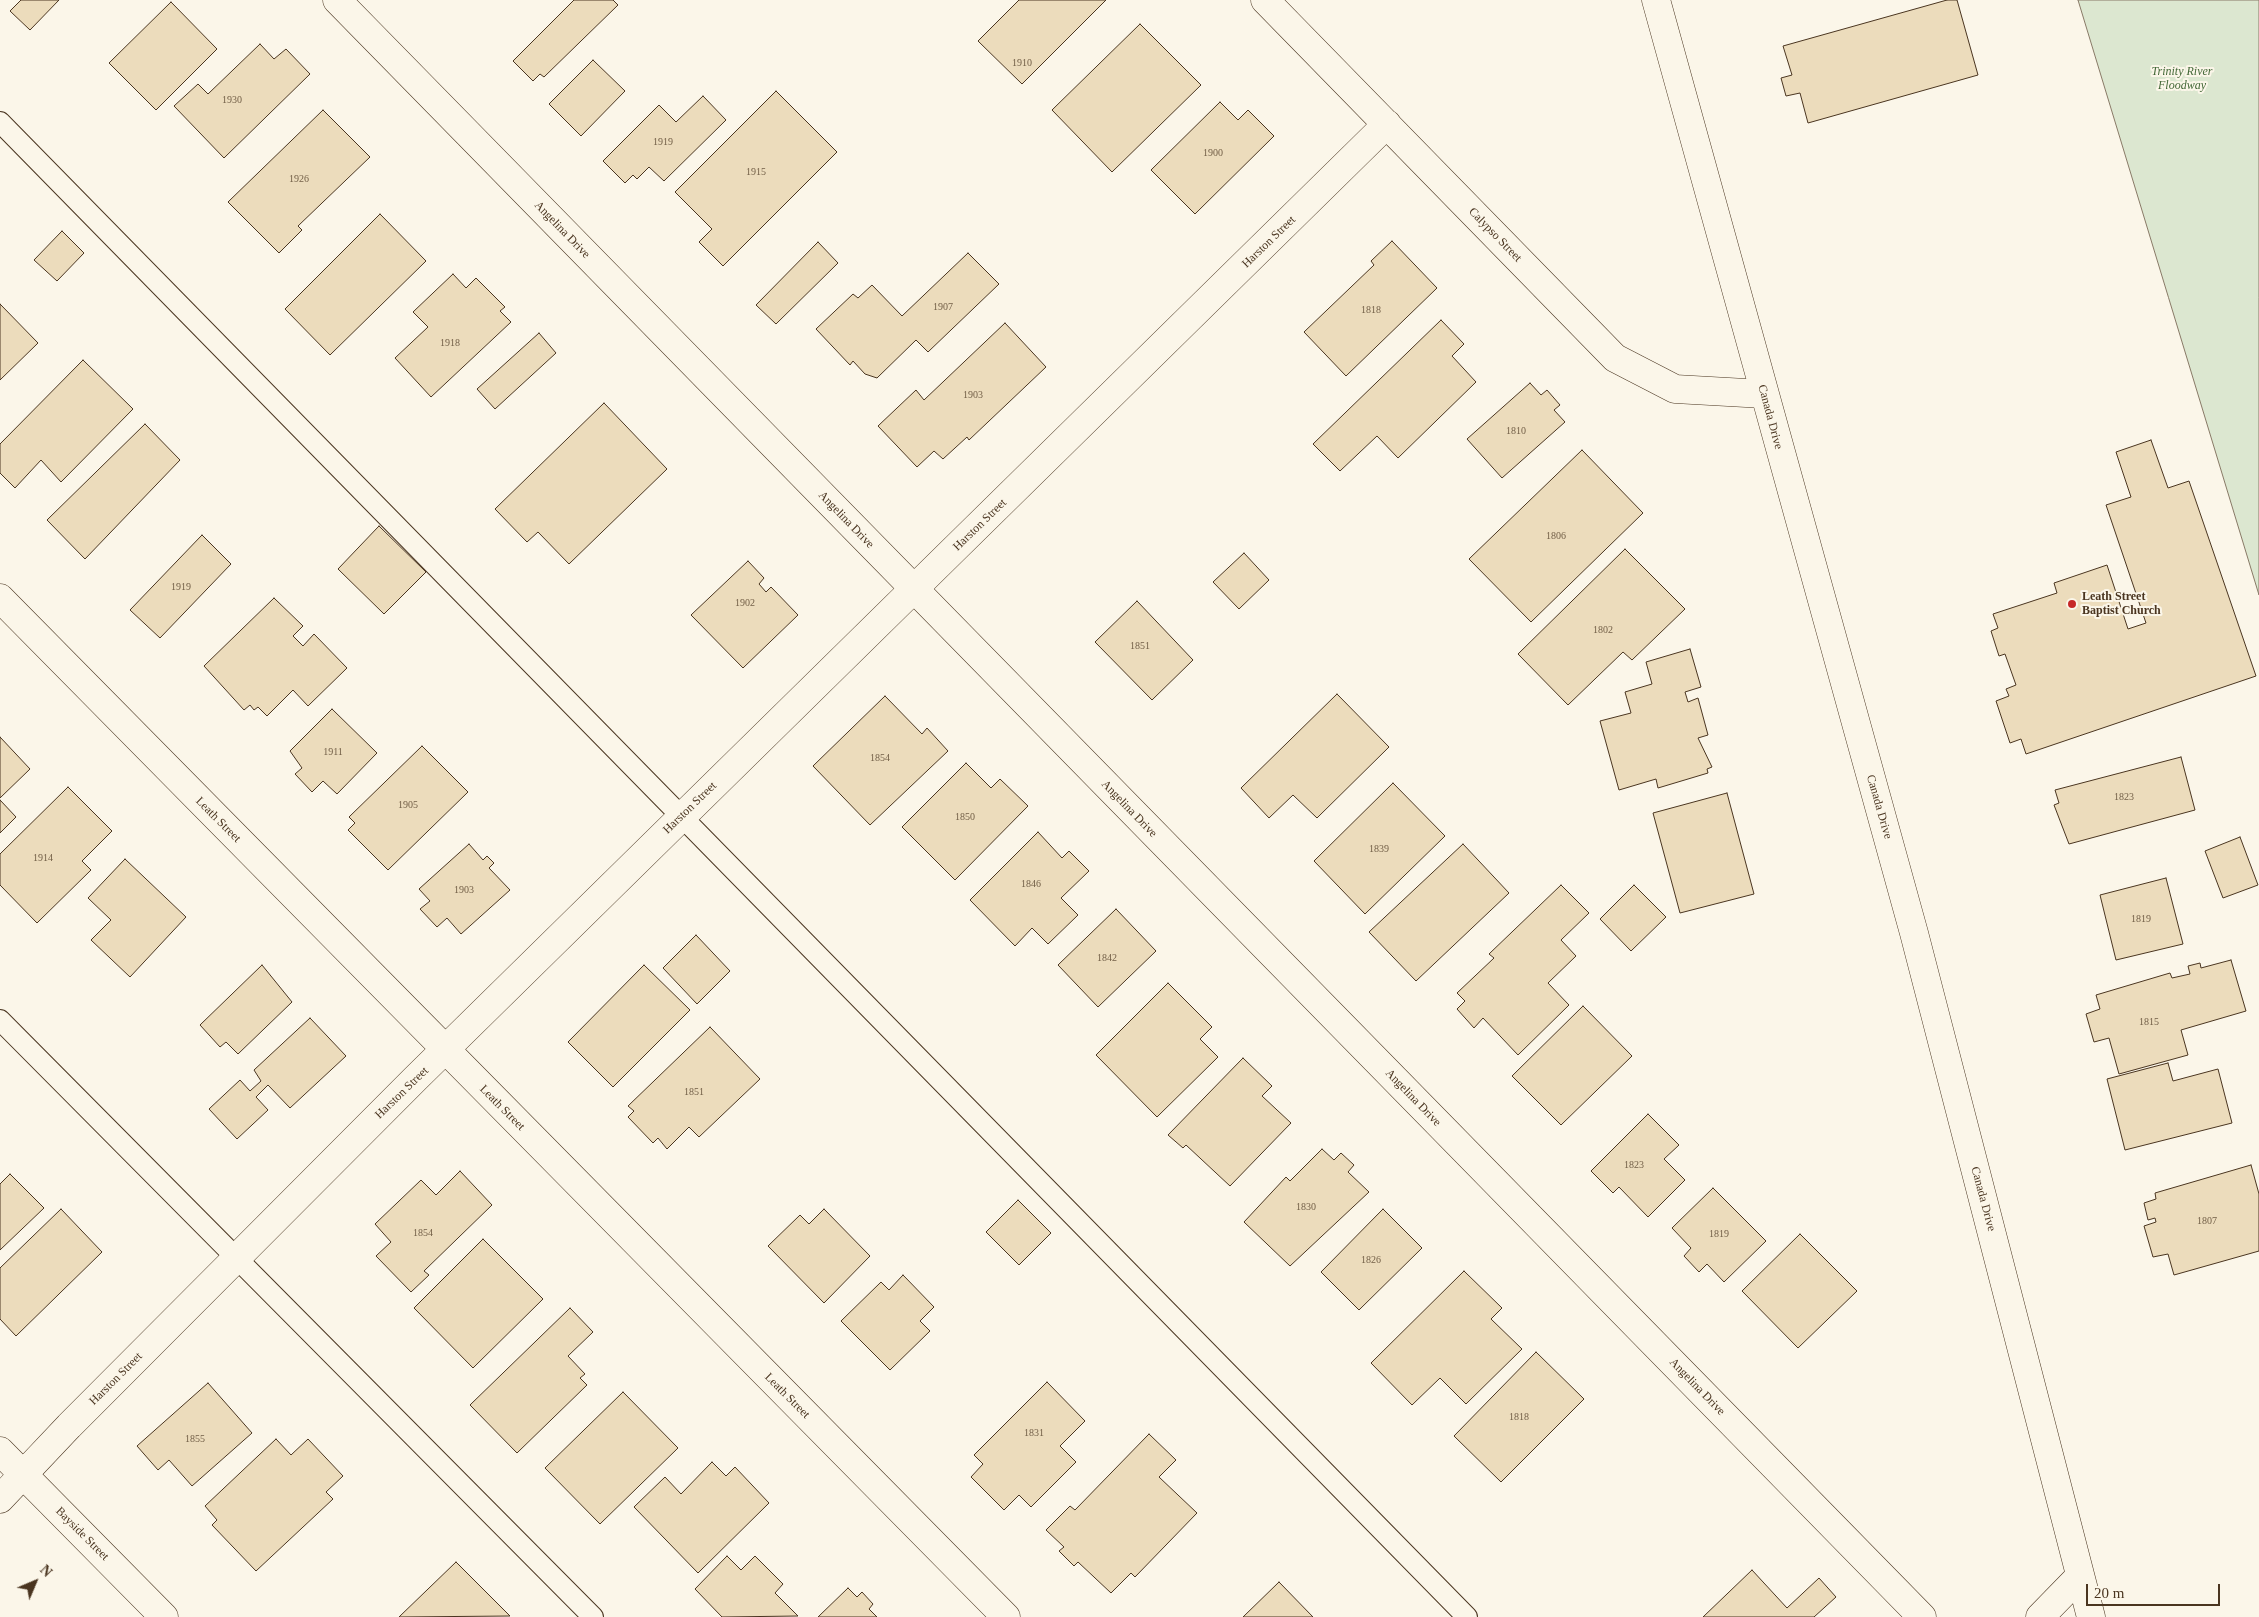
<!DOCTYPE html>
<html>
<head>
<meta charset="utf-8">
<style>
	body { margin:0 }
	#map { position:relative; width:2259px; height:1617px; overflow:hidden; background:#fbf6e9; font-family:Georgia,serif }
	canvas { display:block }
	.north { position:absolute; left:10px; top:1557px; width:50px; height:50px; -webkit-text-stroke:4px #fbf6e9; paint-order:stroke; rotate:45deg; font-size:14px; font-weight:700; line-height:20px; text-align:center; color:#4a3520 }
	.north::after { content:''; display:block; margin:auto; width:18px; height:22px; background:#4a3520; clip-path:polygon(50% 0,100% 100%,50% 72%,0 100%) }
	.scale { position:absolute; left:2086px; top:1584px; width:134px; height:22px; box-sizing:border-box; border:2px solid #4a3520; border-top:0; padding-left:6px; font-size:15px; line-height:18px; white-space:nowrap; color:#4a3520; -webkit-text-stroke:4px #fbf6e9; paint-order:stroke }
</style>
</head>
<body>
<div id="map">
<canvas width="2259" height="1617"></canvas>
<div class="north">N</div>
<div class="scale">20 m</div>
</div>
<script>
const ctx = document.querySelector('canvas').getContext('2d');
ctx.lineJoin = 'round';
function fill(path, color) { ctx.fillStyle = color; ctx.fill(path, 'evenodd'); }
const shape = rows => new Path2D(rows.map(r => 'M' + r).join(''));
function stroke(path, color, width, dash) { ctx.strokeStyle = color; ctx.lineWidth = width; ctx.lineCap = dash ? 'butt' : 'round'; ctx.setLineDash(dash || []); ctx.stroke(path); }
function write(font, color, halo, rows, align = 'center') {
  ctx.font = font + ' Georgia,serif'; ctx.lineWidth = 4; ctx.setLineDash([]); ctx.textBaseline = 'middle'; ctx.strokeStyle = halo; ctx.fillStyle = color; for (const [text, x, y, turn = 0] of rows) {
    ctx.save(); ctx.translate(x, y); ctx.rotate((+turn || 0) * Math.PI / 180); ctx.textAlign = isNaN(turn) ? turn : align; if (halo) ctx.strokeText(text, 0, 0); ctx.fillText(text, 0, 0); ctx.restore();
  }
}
const green = shape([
	[2078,0,2259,0,2259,595,2078,0]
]);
fill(green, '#dce7d0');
stroke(green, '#887966', 1);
const building = shape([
	[21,0,59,0,30,30,10,11,21,0],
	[574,0,613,0,618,5,544,77,540,74,533,81,513,61,574,0],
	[1019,0,1106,0,1022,84,978,41,1019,0],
	[1947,0,1957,0,1978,75,1808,123,1800,93,1786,96,1781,78,1792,75,1783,46,1947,0],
	[171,2,217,49,156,110,109,63,171,2],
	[1140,24,1201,85,1112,172,1052,110,1140,24],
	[260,44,274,59,286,49,310,74,224,158,174,106,198,84,208,94,260,44],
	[593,60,625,91,581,136,549,104,593,60],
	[776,91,837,152,723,266,699,242,712,229,675,192,776,91],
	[703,96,726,120,664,181,649,167,637,179,633,175,625,183,603,161,659,105,676,122,703,96],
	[1220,102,1238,120,1248,110,1274,136,1195,214,1151,170,1220,102],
	[323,110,370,157,298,226,302,230,279,253,228,202,323,110],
	[380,214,426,261,330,355,285,309,380,214],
	[62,231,84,253,57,281,34,260,62,231],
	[1392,241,1437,288,1346,376,1304,332,1374,265,1371,261,1392,241],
	[818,242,838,263,776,324,756,305,818,242],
	[968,253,999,284,928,352,916,340,877,378,865,374,853,361,850,365,816,329,853,294,858,298,872,285,902,316,968,253],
	[453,274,466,288,476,278,505,307,500,311,511,322,431,397,395,358,428,327,413,312,453,274],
	[0,304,38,343,0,380,0,304],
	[1441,320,1464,344,1452,356,1476,382,1398,458,1377,436,1340,471,1313,444,1441,320],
	[1005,323,1046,367,969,440,967,437,943,459,934,451,917,467,878,426,916,390,924,400,1005,323],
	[539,333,556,353,495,409,477,389,539,333],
	[83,360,133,409,61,482,41,460,15,488,0,473,0,444,83,360],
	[1530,383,1541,395,1547,390,1560,405,1554,410,1565,422,1502,478,1467,439,1530,383],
	[604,403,667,469,569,564,538,532,527,542,495,509,604,403],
	[145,424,180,460,85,559,47,520,145,424],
	[2151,440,2168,488,2189,481,2256,676,2026,754,2021,739,2010,743,1996,701,2009,696,2006,689,2016,685,2005,654,1999,656,1991,631,1998,628,1993,614,2057,593,2054,583,2107,565,2128,629,2146,623,2106,505,2131,497,2116,452,2151,440],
	[1582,450,1643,513,1531,622,1469,559,1582,450],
	[379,526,426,572,384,614,338,569,379,526],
	[202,535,231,564,160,638,130,610,202,535],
	[1625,549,1685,609,1632,660,1623,652,1568,705,1518,654,1625,549],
	[1244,553,1269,580,1239,609,1213,582,1244,553],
	[748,561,764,578,759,584,766,592,771,587,798,615,743,668,691,615,748,561],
	[274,598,303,626,293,636,303,646,314,634,347,668,308,706,293,690,267,716,258,707,254,710,250,705,244,710,204,666,274,598],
	[1137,601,1193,660,1152,700,1095,642,1137,601],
	[1690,649,1701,687,1685,692,1688,702,1698,698,1708,735,1698,738,1712,767,1707,769,1708,773,1658,788,1656,779,1619,790,1600,721,1631,713,1625,692,1652,684,1646,662,1690,649],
	[1337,694,1389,747,1317,818,1293,795,1269,818,1241,788,1337,694],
	[885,696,922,734,927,728,948,751,870,825,813,766,885,696],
	[332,709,377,753,337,794,323,781,312,792,295,774,302,768,290,751,332,709],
	[0,737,30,769,0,798,0,737],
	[422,746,468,792,388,870,348,830,355,823,349,817,422,746],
	[2181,757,2195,810,2069,844,2054,805,2059,803,2055,790,2181,757],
	[966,763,991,788,1000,779,1028,806,955,880,902,827,966,763],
	[1393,783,1445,836,1365,914,1314,861,1393,783],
	[68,787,112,831,82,861,91,870,37,923,0,885,0,854,68,787],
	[1727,793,1754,894,1680,913,1653,813,1727,793],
	[0,800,16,817,0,833,0,800],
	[1038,832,1062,858,1069,851,1089,871,1061,898,1078,915,1048,944,1032,928,1015,946,970,900,1038,832],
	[2240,837,2258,885,2223,898,2205,851,2240,837],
	[469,844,483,860,487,856,494,863,489,868,510,890,461,934,447,918,437,927,420,909,430,901,419,889,469,844],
	[1463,844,1509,893,1416,981,1369,932,1463,844],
	[125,859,186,917,130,977,91,940,111,920,88,898,125,859],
	[2166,878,2183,944,2116,960,2100,895,2166,878],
	[1561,885,1589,913,1561,940,1576,956,1548,983,1569,1005,1518,1055,1483,1018,1474,1028,1457,1009,1465,1001,1457,993,1494,958,1489,954,1561,885],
	[1634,885,1666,917,1631,951,1600,919,1634,885],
	[1116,909,1156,951,1098,1007,1058,965,1116,909],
	[696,935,730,971,697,1004,663,968,696,935],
	[2231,960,2246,1011,2181,1030,2188,1055,2119,1074,2109,1038,2094,1042,2086,1014,2100,1009,2096,995,2170,973,2172,978,2190,974,2188,966,2200,963,2201,968,2231,960],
	[262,965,292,1002,238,1054,226,1042,220,1047,200,1025,262,965],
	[644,965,690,1010,613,1087,568,1042,644,965],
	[1168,983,1212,1027,1200,1039,1218,1057,1157,1117,1096,1055,1168,983],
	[1583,1006,1632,1056,1561,1125,1512,1076,1583,1006],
	[310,1018,346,1056,290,1108,268,1085,256,1097,268,1110,237,1139,209,1109,240,1080,250,1091,261,1081,254,1070,310,1018],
	[710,1027,760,1079,699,1137,689,1127,667,1149,658,1138,653,1143,628,1117,634,1111,628,1106,710,1027],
	[1243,1058,1272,1086,1262,1096,1291,1123,1230,1186,1186,1145,1183,1148,1168,1135,1243,1058],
	[2168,1063,2173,1081,2218,1069,2232,1123,2125,1150,2107,1079,2168,1063],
	[1648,1114,1679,1145,1664,1159,1685,1180,1648,1217,1619,1187,1613,1193,1591,1171,1648,1114],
	[1322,1149,1334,1160,1341,1153,1354,1165,1348,1172,1369,1192,1290,1266,1244,1222,1286,1177,1290,1181,1322,1149],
	[2251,1165,2259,1194,2259,1251,2174,1275,2168,1254,2153,1257,2144,1226,2156,1222,2155,1218,2148,1220,2144,1203,2156,1199,2155,1193,2251,1165],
	[460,1171,492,1205,424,1271,429,1275,411,1292,376,1256,391,1242,375,1224,421,1180,436,1195,460,1171],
	[10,1174,44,1208,0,1250,0,1184,10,1174],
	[1713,1188,1766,1241,1724,1282,1707,1264,1699,1272,1684,1256,1691,1248,1672,1228,1713,1188],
	[1018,1200,1051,1233,1019,1265,986,1232,1018,1200],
	[61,1209,102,1252,16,1336,0,1319,0,1268,61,1209],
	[824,1209,870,1256,824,1303,768,1246,800,1215,809,1224,824,1209],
	[1383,1209,1422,1248,1359,1310,1321,1272,1383,1209],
	[1800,1234,1857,1291,1798,1348,1742,1291,1800,1234],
	[483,1239,543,1299,473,1368,414,1308,483,1239],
	[1464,1271,1502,1308,1491,1319,1522,1349,1466,1404,1440,1378,1412,1405,1371,1363,1464,1271],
	[903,1275,934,1307,920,1321,930,1331,890,1370,841,1321,881,1282,889,1290,903,1275],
	[570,1308,593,1332,568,1356,585,1374,580,1378,587,1385,517,1453,470,1405,570,1308],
	[1536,1352,1584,1399,1501,1482,1454,1436,1536,1352],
	[1047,1382,1085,1421,1060,1446,1076,1462,1031,1507,1019,1495,1004,1510,971,1477,983,1464,974,1455,1047,1382],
	[208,1383,252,1433,192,1486,169,1460,158,1470,137,1446,208,1383],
	[623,1392,678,1448,600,1524,545,1468,623,1392],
	[1149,1434,1176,1460,1159,1477,1197,1513,1135,1577,1131,1573,1111,1593,1078,1562,1074,1566,1059,1551,1064,1547,1046,1530,1070,1506,1075,1510,1149,1434],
	[276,1439,291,1455,308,1439,343,1476,326,1492,333,1499,256,1571,212,1525,217,1520,205,1506,276,1439],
	[712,1462,726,1476,735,1467,769,1503,698,1573,634,1507,665,1477,681,1494,712,1462],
	[727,1556,741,1570,755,1556,783,1584,775,1593,798,1616,722,1617,695,1589,727,1556],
	[456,1562,510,1616,399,1617,456,1562],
	[1752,1570,1787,1608,1819,1578,1836,1597,1814,1617,1703,1617,1752,1570],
	[1279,1582,1313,1617,1243,1617,1279,1582],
	[848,1588,857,1597,862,1592,873,1604,869,1609,877,1617,818,1617,848,1588]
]);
fill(building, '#ecdcbc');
stroke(building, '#4a3520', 1);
const service = shape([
	[0,122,1467,1617],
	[0,1020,593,1617]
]);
const minor = shape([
	[337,0,1922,1617],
	[1265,0,1615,358,1675,389,1764,394],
	[0,598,1006,1617],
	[0,1451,164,1617],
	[0,1499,69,1426,415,1079,1387,124]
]);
const tertiary = shape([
	[1656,0,1914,933,2091,1617],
	[2040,1617,2080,1576]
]);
stroke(service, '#4a3520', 22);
stroke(minor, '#4a3520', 29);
stroke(tertiary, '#4a3520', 29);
stroke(service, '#fbf6e9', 20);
stroke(minor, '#fbf6e9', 28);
stroke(tertiary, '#fbf6e9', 28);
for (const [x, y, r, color] of [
	[2072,604,5,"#c62828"]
]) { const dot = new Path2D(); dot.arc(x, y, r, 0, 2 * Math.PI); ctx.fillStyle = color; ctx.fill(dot); stroke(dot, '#fbf6e9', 2); }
write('10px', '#725f47', null, [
	["1910",1022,63],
	["1930",232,100],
	["1919",663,142],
	["1900",1213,153],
	["1915",756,172],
	["1926",299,179],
	["1907",943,307],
	["1818",1371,310],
	["1918",450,343],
	["1903",973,395],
	["1810",1516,431],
	["1806",1556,536],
	["1919",181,587],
	["1902",745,603],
	["1802",1603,630],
	["1851",1140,646],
	["1911",333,752],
	["1854",880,758],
	["1823",2124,797],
	["1905",408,805],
	["1850",965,817],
	["1839",1379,849],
	["1914",43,858],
	["1846",1031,884],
	["1903",464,890],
	["1819",2141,919],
	["1842",1107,958],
	["1815",2149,1022],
	["1851",694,1092],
	["1823",1634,1165],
	["1830",1306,1207],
	["1807",2207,1221],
	["1854",423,1233],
	["1819",1719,1234],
	["1826",1371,1260],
	["1818",1519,1417],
	["1831",1034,1433],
	["1855",195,1439]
]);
write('italic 12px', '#436837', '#fbf6e9', [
	["Trinity River",2182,72],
	["Floodway",2182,86]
]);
write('12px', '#4a3520', '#fbf6e9', [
	["Angelina Drive",562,230,46],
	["Calypso Street",1495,235,46],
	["Harston Street",1269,242,-44],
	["Canada Drive",1770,417,75],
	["Angelina Drive",846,520,46],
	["Harston Street",980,525,-44],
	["Canada Drive",1879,807,74],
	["Harston Street",690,808,-44],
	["Angelina Drive",1129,809,46],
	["Leath Street",218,820,45],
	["Harston Street",402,1093,-44],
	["Angelina Drive",1413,1098,46],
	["Leath Street",502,1108,45],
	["Canada Drive",1983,1199,75],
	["Harston Street",116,1379,-45],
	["Angelina Drive",1697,1387,46],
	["Leath Street",787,1396,45],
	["Bayside Street",82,1534,45]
]);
write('bold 12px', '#4a3520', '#fbf6e9', [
	["Leath Street",2082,597],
	["Baptist Church",2082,611]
], 'left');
</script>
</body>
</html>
